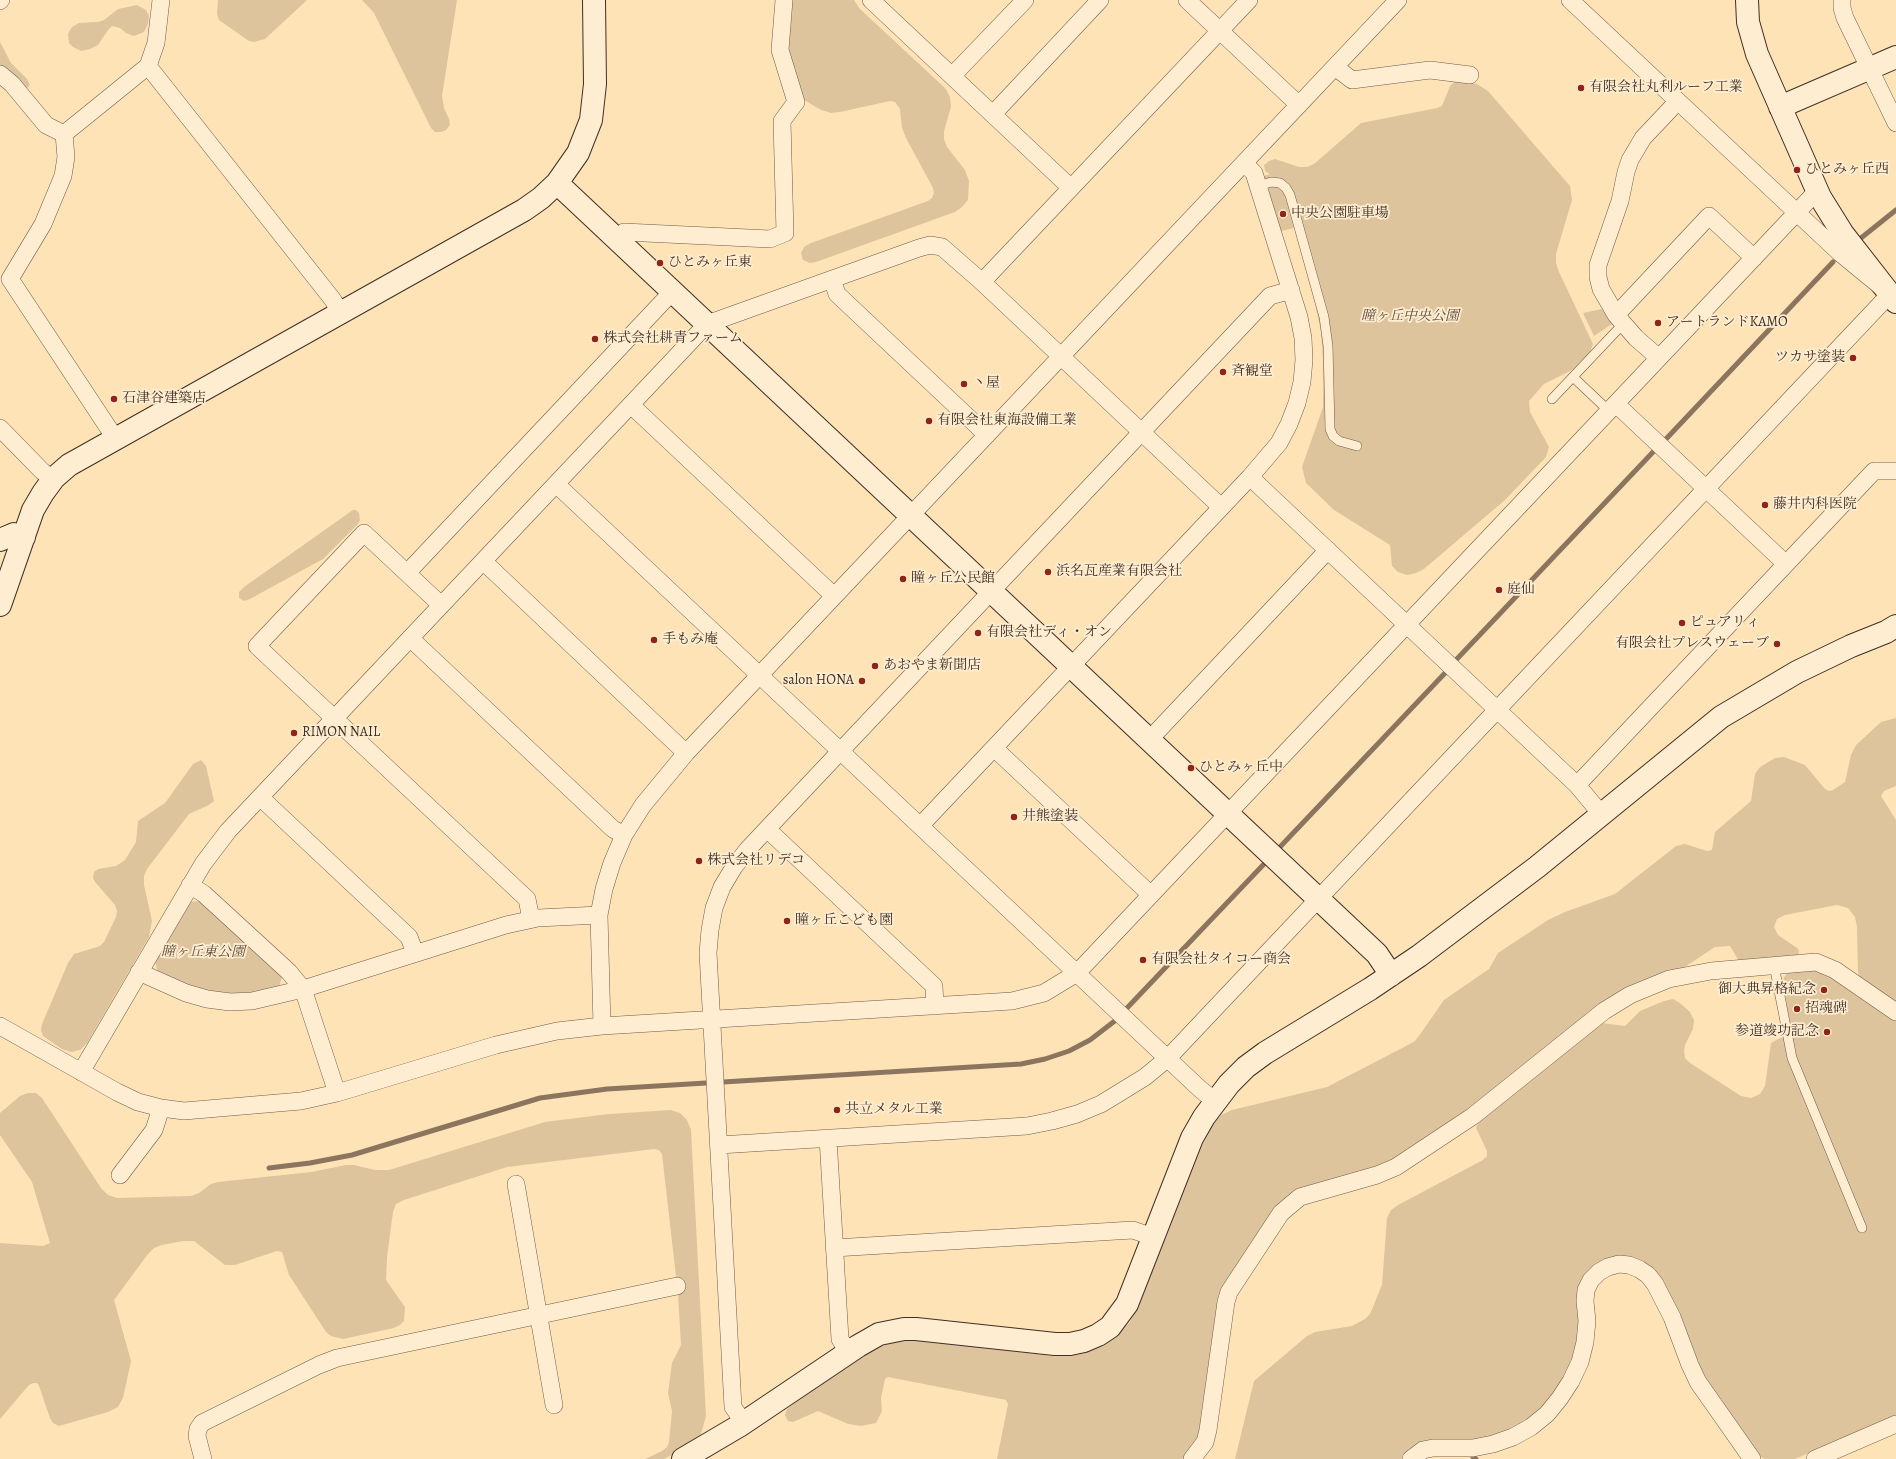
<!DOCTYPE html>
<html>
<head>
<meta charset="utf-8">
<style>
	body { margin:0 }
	canvas { display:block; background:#fee3b6 }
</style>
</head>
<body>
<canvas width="1896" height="1459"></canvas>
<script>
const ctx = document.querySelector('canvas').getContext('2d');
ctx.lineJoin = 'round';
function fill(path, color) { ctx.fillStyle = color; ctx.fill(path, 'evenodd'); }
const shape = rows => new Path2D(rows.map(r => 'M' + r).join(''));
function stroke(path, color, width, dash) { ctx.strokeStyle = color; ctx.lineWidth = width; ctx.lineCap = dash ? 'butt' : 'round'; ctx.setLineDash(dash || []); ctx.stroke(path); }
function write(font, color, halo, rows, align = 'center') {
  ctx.font = font + ' Alegreya,"Noto Serif JP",serif'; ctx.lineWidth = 3.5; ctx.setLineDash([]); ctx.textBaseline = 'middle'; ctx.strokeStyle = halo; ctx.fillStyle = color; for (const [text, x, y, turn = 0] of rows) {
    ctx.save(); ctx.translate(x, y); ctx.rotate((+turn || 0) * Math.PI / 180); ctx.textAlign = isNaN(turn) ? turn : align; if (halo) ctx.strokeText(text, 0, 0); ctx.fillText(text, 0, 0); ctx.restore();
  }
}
fill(shape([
	[218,0,307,0,265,39,254,42,249,41,219,20,217,14],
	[362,0,457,0,442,96,444,108,449,119,450,125,446,130,441,132,435,132,431,128,374,13],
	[791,0,854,0,859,8,946,89,950,97,951,107,944,131,944,139,947,147,965,170,969,181,968,200,962,207,955,212,816,262,810,263,803,260,801,253,804,247,811,243,928,201,932,198,934,193,933,188,906,138,902,128,900,109,895,102,890,101,840,112,831,113,821,110,804,100,787,49],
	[137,5,146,10,149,16,148,24,144,32,134,36,126,33,120,28,112,26,108,30,98,45,90,49,81,51,73,47,69,43,68,34,72,27,79,23,98,22,104,20,118,9],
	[0,42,11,63,27,79,30,85,27,88,23,89,0,67],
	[1456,80,1477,84,1488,91,1570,186,1572,200,1556,254,1556,263,1559,272,1593,344,1590,352,1572,370,1544,384,1529,401,1530,412,1549,447,1546,457,1505,500,1424,569,1416,573,1407,575,1398,572,1392,566,1390,545,1334,510,1306,483,1302,467,1323,407,1323,360,1321,332,1315,304,1294,228,1281,231,1264,176,1270,174,1265,171,1264,165,1269,161,1275,159,1299,167,1307,167,1314,164,1361,123,1437,108,1442,106,1450,86],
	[1602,309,1612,324,1594,336,1583,313],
	[353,510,356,510,359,513,360,520,358,524,323,559,250,599,244,601,239,598,239,592,244,587],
	[1896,718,1896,786,1884,791,1881,796,1896,820,1896,1004,1861,979,1858,973,1857,927,1855,917,1848,908,1837,905,1785,915,1777,919,1774,927,1778,935,1797,948,1799,951,1798,955,1739,961,1730,946,1715,947,1384,1165,1310,1186,1229,1279,1199,1439,1186,1456,1182,1459,997,1459,1008,1404,1006,1400,888,1377,885,1379,881,1398,882,1411,876,1423,861,1426,848,1424,818,1411,793,1422,788,1421,785,1415,787,1409,792,1405,873,1349,894,1342,915,1340,1054,1356,1071,1356,1088,1352,1103,1346,1117,1336,1129,1323,1138,1308,1203,1143,1213,1124,1221,1115,1232,1110,1327,1087,1406,1046,1415,1041,1421,1033,1444,1000,1489,969,1498,953,1548,920,1565,912,1615,894,1676,846,1685,844,1707,851,1712,850,1715,832,1751,801,1755,774,1760,767,1775,758,1784,757,1805,765,1825,789,1829,791,1833,790,1845,782,1851,755,1856,745,1881,722],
	[201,760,206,766,214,801,209,805,189,814,147,869,144,876,144,885,152,921,149,937,87,1043,80,1050,71,1052,62,1049,43,1036,41,1030,42,1024,68,963,74,954,100,946,104,942,116,917,117,911,115,905,95,882,93,878,94,872,98,869,116,866,125,860,136,842,138,821,165,803,193,764],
	[200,901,282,977,279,987,251,993,230,994,209,991,188,986,158,973,155,961,189,902],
	[1806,968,1824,971,1896,1020,1896,1416,1795,1459,1764,1459,1756,1452,1705,1378,1654,1269,1643,1262,1631,1257,1605,1260,1579,1321,1577,1341,1572,1359,1565,1377,1554,1393,1541,1408,1526,1420,1509,1430,1491,1437,1472,1441,1420,1443,1409,1449,1401,1459,1235,1459,1254,1381,1307,1336,1315,1332,1352,1326,1365,1319,1370,1314,1382,1285,1387,1218,1391,1210,1398,1205,1483,1160,1487,1156,1487,1151,1476,1128,1479,1121,1602,1023,1625,1026,1640,1011,1664,1001,1673,999,1680,1003,1690,1012,1694,1020,1693,1029,1685,1045,1684,1051,1685,1058,1690,1063,1741,1096,1751,1098,1760,1094,1765,1086,1771,1043,1786,1035,1791,1030,1783,982,1784,977,1789,972],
	[28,1093,36,1093,42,1098,101,1188,108,1195,117,1198,191,1196,199,1193,211,1184,218,1182,311,1172,346,1165,354,1165,375,1170,389,1170,545,1122,609,1114,671,1110,680,1113,687,1120,691,1130,706,1416,701,1434,694,1443,664,1459,645,1459,662,1451,667,1447,669,1442,672,1411,668,1393,672,1363,681,1345,678,1294,662,1154,659,1150,654,1149,507,1167,404,1200,396,1204,393,1212,387,1257,386,1280,405,1307,404,1321,400,1325,394,1328,343,1339,331,1336,326,1332,289,1275,282,1252,277,1251,235,1265,225,1265,194,1241,183,1241,162,1245,154,1248,148,1254,114,1300,131,1361,123,1398,118,1407,108,1412,59,1426,53,1423,50,1418,39,1386,37,1383,33,1383,29,1385,0,1419,0,1243,43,1246,50,1243,32,1182,0,1135,0,1113,20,1096]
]), '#dec49d');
stroke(shape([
	[1861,238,1896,210],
	[1666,439,1833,262],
	[1455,661,1654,451],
	[1279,848,1446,672],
	[1127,1008,1264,864],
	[723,1082,1021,1064,1045,1059,1069,1051,1090,1040,1116,1020],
	[269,1168,310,1163,352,1155,540,1098,607,1089,706,1083],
	[1473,1457,1476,1459]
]), '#8c755f', 5);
const lane = shape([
	[1259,186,1271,182,1280,183,1286,188,1290,195,1324,317,1328,346,1330,429,1333,436,1339,441,1357,446],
	[1573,377,1609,411],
	[1552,399,1623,324],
	[1774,965,1792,1058,1862,1228]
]);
const street = shape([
	[871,0,1071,188],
	[1187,0,1299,105],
	[1842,0,1842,8,1845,18,1896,123],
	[0,1,1,0],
	[148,66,156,43,161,0],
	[1335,67,1352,80,1430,70,1470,75],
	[0,74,12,84,46,125,64,134],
	[952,76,1025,0],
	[993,114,1100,0],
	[617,240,624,232,770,239,785,233,782,121,796,102,780,50,784,0],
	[832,279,837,294,987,435],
	[982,282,1249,0],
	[1616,315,1709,216,1754,258],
	[1659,358,1636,338,1616,315,1601,289,1598,277,1598,265,1620,201,1626,172,1630,160,1643,138,1678,101],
	[1616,404,1786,564],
	[631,405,834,596],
	[0,428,42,471,53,480],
	[115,438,10,279,43,224,63,176,66,157,64,134,148,66,333,300,340,313],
	[1250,477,1577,785,1602,815],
	[556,484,1200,1089,1215,1101],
	[483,561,686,753],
	[407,573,672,292],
	[441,605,364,533,257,646,527,899,531,919],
	[410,638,613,829,624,835],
	[1149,740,1328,550],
	[994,748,1151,895],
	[1577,785,1874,471,1896,471],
	[260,797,409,937,415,953],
	[920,826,1250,477,1279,443,1289,424,1297,403,1302,382,1304,360,1303,338,1299,317,1254,173,1244,163],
	[767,829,934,986,935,1006],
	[190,885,204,894,289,972,303,989,337,1093],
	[139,972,186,993,207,999,230,1002,252,1001,303,989,506,925,538,918,599,915],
	[0,1026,117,1092,138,1102,161,1108,184,1111,301,1101,337,1093,496,1045,557,1031,602,1026,1012,1001,1044,993,1077,973,1817,191],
	[602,1026,599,915,604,889,612,863,624,835,643,805,686,753,1398,0],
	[81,1072,203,864,228,831,707,324,919,248,930,245,942,247,982,282,1221,507],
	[828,1138,840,1339,848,1352],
	[719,1145,1027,1126,1052,1121,1077,1114,1101,1104,1145,1077,1168,1058,1890,294,1840,253,1570,0],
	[120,1175,154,1130,161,1108],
	[516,1184,554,1405],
	[834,1248,1133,1230,1153,1237],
	[744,1423,733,1407,708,953,710,930,714,908,722,887,734,867,748,849,1270,296,1291,290],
	[203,1459,197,1436,198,1429,202,1423,319,1365,337,1358,677,1286],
	[1192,1459,1205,1442,1208,1430,1226,1302,1229,1292,1281,1213,1300,1197,1377,1175,1396,1167,1473,1116,1604,1011,1630,995,1669,979,1711,971,1816,962,1835,970,1896,1012],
	[1411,1459,1423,1450,1433,1448,1473,1448,1493,1444,1513,1437,1531,1427,1547,1414,1560,1398,1571,1381,1580,1362,1585,1342,1587,1321,1585,1301,1586,1290,1591,1280,1599,1272,1608,1267,1619,1264,1629,1265,1639,1269,1648,1275,1655,1284,1672,1317,1690,1365,1698,1382,1752,1459],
	[1815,1459,1896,1424]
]);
const secondary = shape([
	[1747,0,1748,22,1757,54,1820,197,1843,234,1896,302],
	[1780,107,1896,57],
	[557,183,1377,954,1391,975],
	[0,540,14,534,24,537],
	[0,605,33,510,43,493,54,478,69,465,524,210,541,198,557,183,578,153,591,120,595,84,594,0],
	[683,1459,739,1426,858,1346,879,1334,904,1329,916,1329,1055,1344,1070,1344,1084,1341,1098,1335,1110,1327,1127,1304,1192,1138,1204,1117,1229,1084,1246,1067,1265,1053,1370,989,1419,956,1537,867,1721,717,1797,672,1851,646,1886,632,1896,626]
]);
stroke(lane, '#705b49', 10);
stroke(street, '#705b49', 18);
stroke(secondary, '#412e25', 24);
stroke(lane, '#feedd0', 9);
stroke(street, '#feedd0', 17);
stroke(secondary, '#feedd0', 22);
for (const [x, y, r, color] of [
	[1581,88,4,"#8f2418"],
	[1797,170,4,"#8f2418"],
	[1283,214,4,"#8f2418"],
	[660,263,4,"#8f2418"],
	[1658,323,4,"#8f2418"],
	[595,339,4,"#8f2418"],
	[1853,358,4,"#8f2418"],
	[1223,372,4,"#8f2418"],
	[964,384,4,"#8f2418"],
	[114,399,4,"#8f2418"],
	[929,421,4,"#8f2418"],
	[1765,505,4,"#8f2418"],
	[1048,572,4,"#8f2418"],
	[903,579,4,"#8f2418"],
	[1499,590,4,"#8f2418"],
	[1682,623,4,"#8f2418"],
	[978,633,4,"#8f2418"],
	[654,640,4,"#8f2418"],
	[1777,644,4,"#8f2418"],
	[875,666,4,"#8f2418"],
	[862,681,4,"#8f2418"],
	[294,733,4,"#8f2418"],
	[1191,768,4,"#8f2418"],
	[1014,817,4,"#8f2418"],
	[699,861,4,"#8f2418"],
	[787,921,4,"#8f2418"],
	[1143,960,4,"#8f2418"],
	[1824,990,4,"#8f2418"],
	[1797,1009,4,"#8f2418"],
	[1827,1032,4,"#8f2418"],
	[837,1110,4,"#8f2418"]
]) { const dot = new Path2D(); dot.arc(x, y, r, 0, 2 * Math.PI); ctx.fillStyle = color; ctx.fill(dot); stroke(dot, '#feedd0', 1.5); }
write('14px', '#412e25', '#feedd0', [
	["有限会社丸利ルーフ工業",1589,88],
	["ひとみヶ丘西",1805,170],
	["中央公園駐車場",1291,214],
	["ひとみヶ丘東",668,263],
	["アートランドKAMO",1666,323],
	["株式会社耕青ファーム",603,339],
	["ツカサ塗装",1845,358,"right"],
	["斉観堂",1231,372],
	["丶屋",972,384],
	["石津谷建築店",122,399],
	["有限会社東海設備工業",937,421],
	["藤井内科医院",1773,505],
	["浜名瓦産業有限会社",1056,572],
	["瞳ヶ丘公民館",911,579],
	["庭仙",1507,590],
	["ピュアリィ",1690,623],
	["有限会社ディ・オン",986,633],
	["手もみ庵",662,640],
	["有限会社プレスウェーブ",1769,644,"right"],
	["あおやま新聞店",883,666],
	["salon HONA",854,681,"right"],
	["RIMON NAIL",302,733],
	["ひとみヶ丘中",1199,768],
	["井熊塗装",1022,817],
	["株式会社リデコ",707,861],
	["瞳ヶ丘こども園",795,921],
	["有限会社タイコー商会",1151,960],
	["御大典昇格紀念",1816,990,"right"],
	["招魂碑",1805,1009],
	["参道竣功記念",1819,1032,"right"],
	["共立メタル工業",845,1110]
], 'left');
write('italic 14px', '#604c3d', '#feedd0', [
	["瞳ヶ丘中央公園",1410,317],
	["瞳ヶ丘東公園",203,953]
]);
</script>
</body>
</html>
